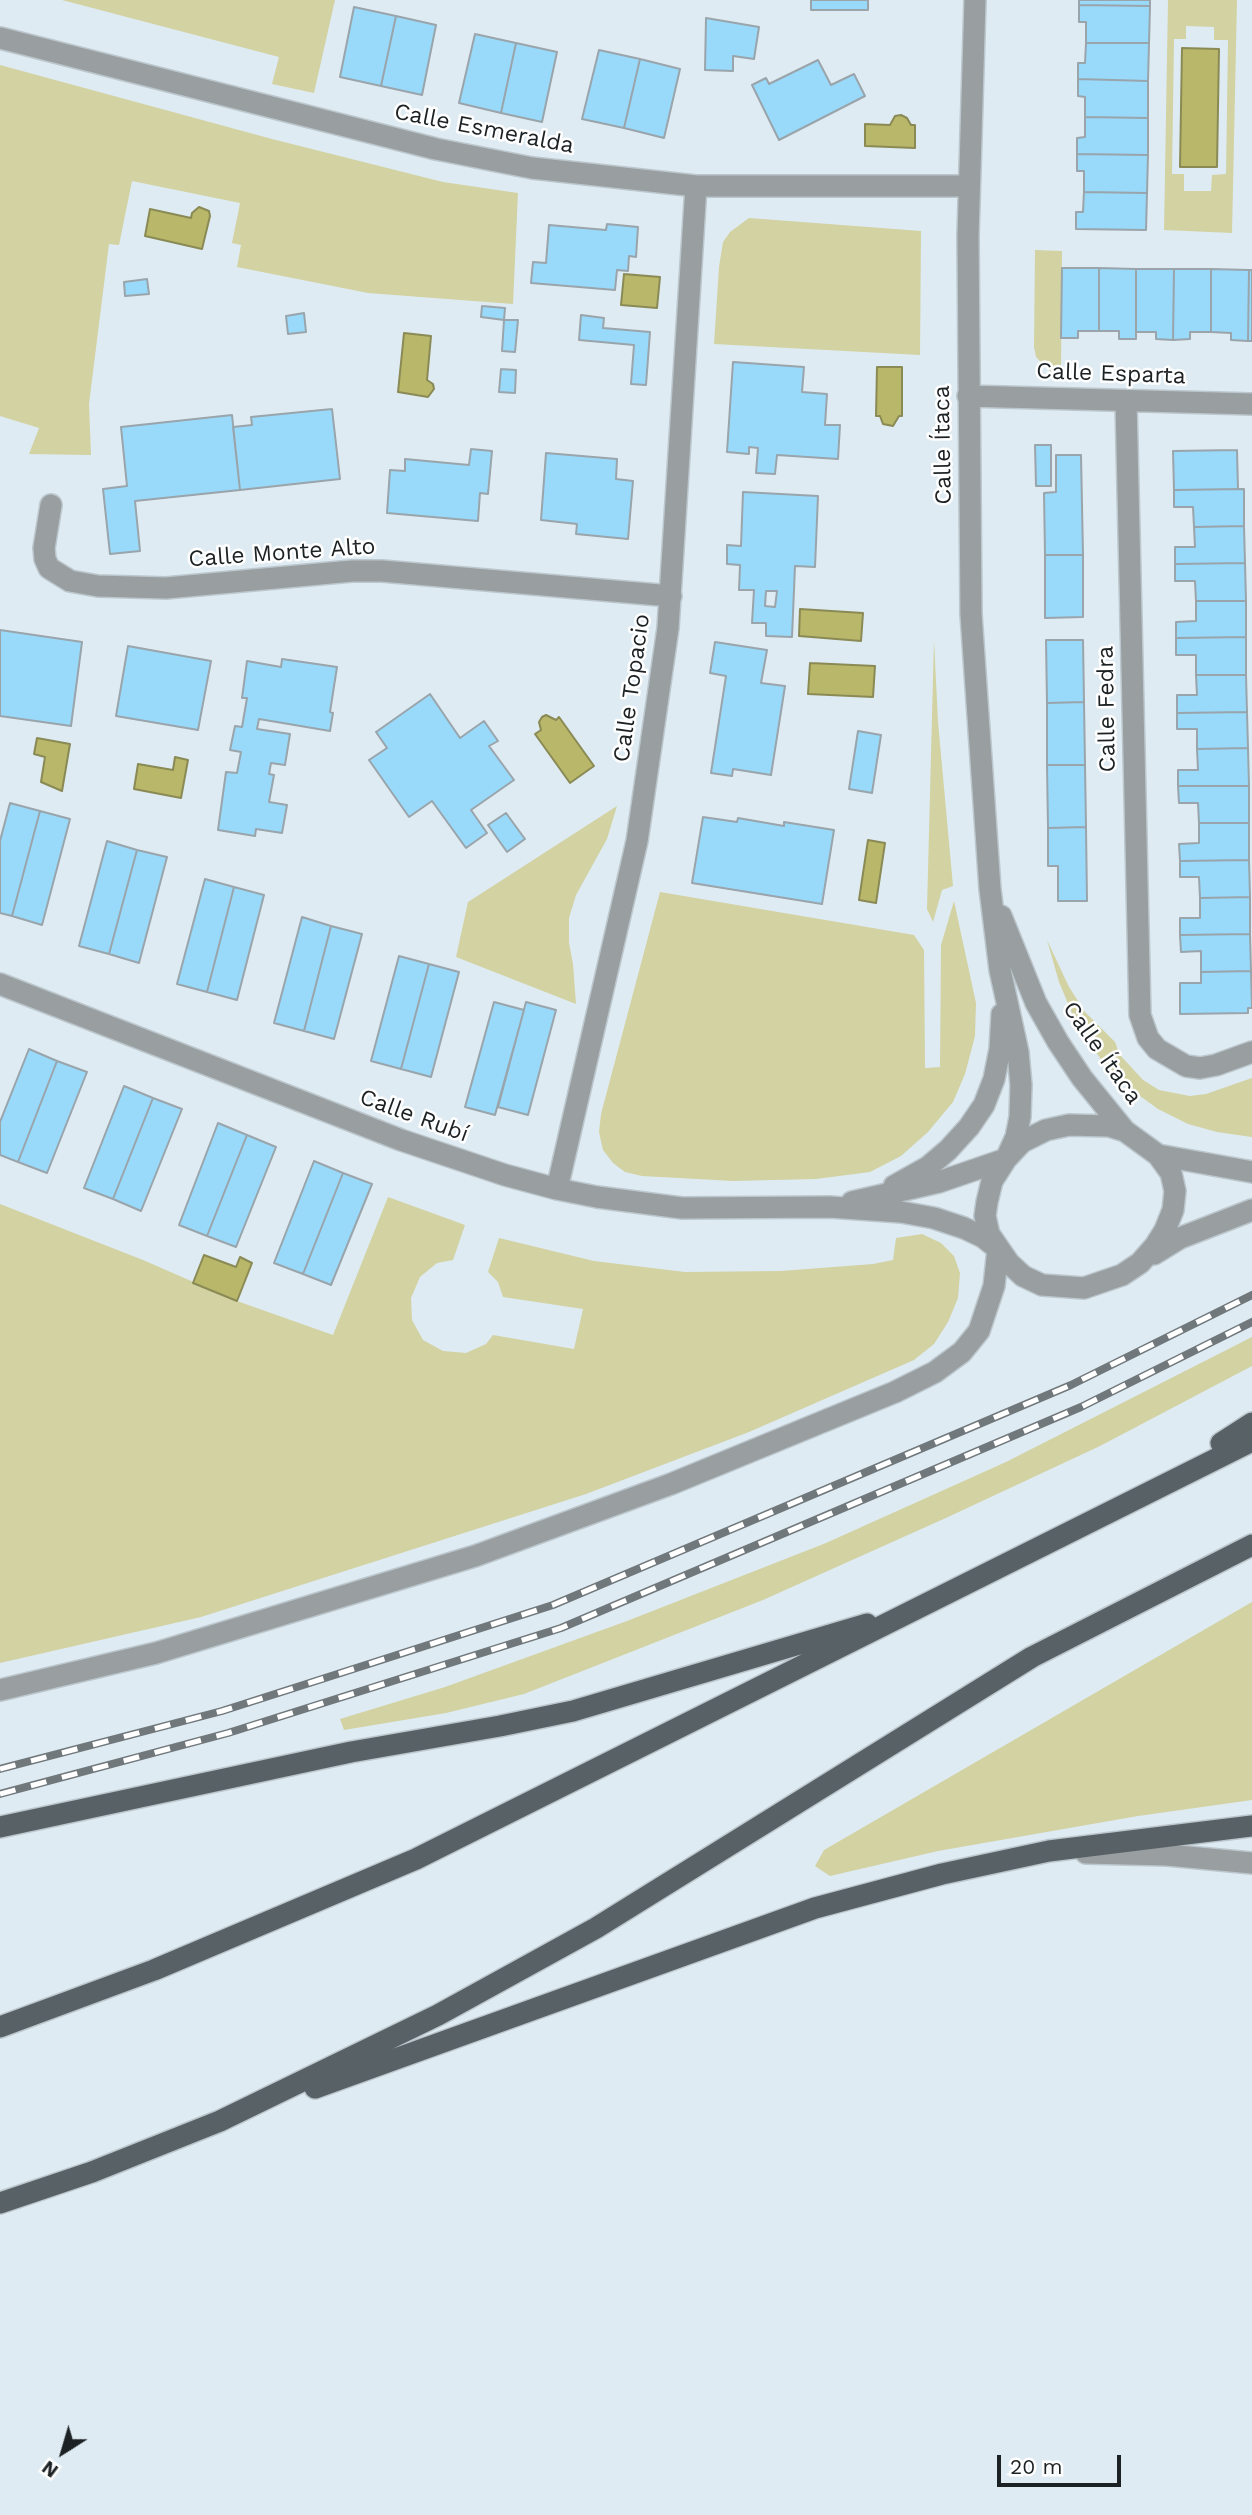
<!DOCTYPE html>
<html>
<head>
<meta charset="utf-8">
<style>
	body { margin:0 }
	#map { position:relative; width:1252px; height:2515px; overflow:hidden; background:#dfebf2; font-family:"Work Sans",sans-serif }
	canvas { display:block }
	.north { position:absolute; left:28px; top:2417px; width:70px; height:70px; -webkit-text-stroke:5px #fff; paint-order:stroke; rotate:217deg; font-size:19px; font-weight:700; line-height:28px; text-align:center; color:#1c2123 }
	.north::after { content:''; display:block; margin:auto; width:24px; height:32px; background:#1c2123; clip-path:polygon(50% 0,100% 100%,50% 72%,0 100%) }
	.scale { position:absolute; left:997px; top:2455px; width:124px; height:32px; box-sizing:border-box; border:4px solid #1c2123; border-top:0; padding-left:9px; font-size:21px; line-height:24px; white-space:nowrap; color:#1c2123; -webkit-text-stroke:5px #fff; paint-order:stroke }
</style>
</head>
<body>
<div id="map">
<canvas width="1252" height="2515"></canvas>
<div class="north">N</div>
<div class="scale">20 m</div>
</div>
<script>
const ctx = document.querySelector('canvas').getContext('2d');
ctx.lineJoin = 'round';
function fill(path, color) { ctx.fillStyle = color; ctx.fill(path, 'evenodd'); }
const shape = rows => new Path2D(rows.map(r => 'M' + r).join(''));
function stroke(path, color, width, dash) { ctx.strokeStyle = color; ctx.lineWidth = width; ctx.lineCap = dash ? 'butt' : 'round'; ctx.setLineDash(dash || []); ctx.stroke(path); }
function write(font, color, halo, rows, align = 'center') {
  ctx.font = font + ' "Work Sans",sans-serif'; ctx.lineWidth = 5; ctx.setLineDash([]); ctx.textBaseline = 'middle'; ctx.strokeStyle = halo; ctx.fillStyle = color; for (const [text, x, y, turn = 0] of rows) {
    ctx.save(); ctx.translate(x, y); ctx.rotate((+turn || 0) * Math.PI / 180); ctx.textAlign = isNaN(turn) ? turn : align; if (halo) ctx.strokeText(text, 0, 0); ctx.fillText(text, 0, 0); ctx.restore();
  }
}
fill(shape([
	[62,0,335,0,314,93,272,84,279,57],
	[1168,0,1237,0,1232,233,1164,230],
	[1186,26,1214,27,1214,40,1228,40,1226,174,1212,175,1211,191,1184,191,1184,174,1172,174,1174,39,1186,39],
	[0,65,272,139,443,182,518,193,513,304,368,293,237,267,241,245,232,243,240,203,132,181,119,245,109,244,89,404,91,455,29,454,39,428,0,416],
	[749,218,921,231,920,355,714,344,719,267,723,242,730,232],
	[1035,250,1062,251,1061,374,1050,371,1036,357,1034,347],
	[934,640,938,722,953,886,942,890,933,922,927,909],
	[617,806,607,839,576,895,569,918,569,943,573,964,576,1004,456,957,468,902],
	[660,892,914,935,924,950,925,1068,940,1067,941,945,954,901,976,1003,975,1036,965,1074,953,1102,928,1132,901,1156,870,1172,816,1179,733,1181,642,1176,625,1172,613,1163,603,1150,599,1132,601,1114],
	[1039,912,1047,940,1069,987,1085,1012,1115,1042,1120,1055,1143,1080,1159,1090,1190,1096,1206,1094,1252,1078,1252,1137,1217,1132,1188,1124,1158,1109,1129,1088,1107,1067,1088,1042,1072,1013,1059,982],
	[388,1197,465,1225,453,1260,437,1263,420,1277,411,1298,412,1320,423,1340,443,1351,466,1353,486,1344,493,1335,574,1349,583,1309,503,1297,498,1282,488,1272,499,1238,594,1261,685,1272,781,1271,873,1264,893,1260,896,1238,922,1234,941,1243,954,1256,960,1273,958,1298,948,1322,934,1344,914,1360,749,1432,586,1494,201,1617,0,1663,0,1204,143,1260,237,1301,333,1335],
	[1252,1337,1252,1366,1100,1446,948,1517,763,1600,524,1694,446,1713,344,1730,340,1719,445,1687,627,1621,826,1543,1006,1462],
	[1252,1602,1252,1800,1138,1816,938,1851,830,1876,815,1866,824,1850]
]), '#d2d2a2');
const water = shape([
	[1182,48,1219,49,1217,167,1180,167,1182,48],
	[901,115,907,118,911,125,915,125,915,148,865,146,865,124,890,125,895,116,901,115],
	[199,207,209,211,210,216,202,249,145,236,150,209,191,218,192,213,199,207],
	[624,274,660,277,657,308,621,305,624,274],
	[404,333,431,336,427,380,433,384,434,389,428,397,398,392,404,333],
	[877,367,902,367,902,416,899,416,893,426,883,424,880,416,876,416,877,367],
	[800,609,863,613,861,641,799,636,800,609],
	[810,663,875,666,873,697,808,694,810,663],
	[546,715,556,720,559,717,594,766,570,783,535,734,541,730,539,722,542,717,546,715],
	[37,738,70,744,62,791,41,782,45,757,34,754,37,738],
	[175,757,188,760,181,798,134,789,138,764,173,770,175,757],
	[868,840,885,843,876,903,859,900,868,840],
	[204,1255,236,1267,240,1257,252,1263,237,1301,193,1283,204,1255]
]);
fill(water, '#b9b76a');
stroke(water, '#8a8a55', 2);
const building = shape([
	[811,0,868,0,868,10,811,10,811,0],
	[1079,0,1150,0,1150,6,1079,5,1079,0],
	[1079,5,1150,6,1149,43,1086,43,1086,22,1079,22,1079,5],
	[354,7,396,16,381,86,340,77,354,7],
	[396,16,436,25,422,95,381,86,396,16],
	[706,18,759,27,754,59,733,56,733,71,705,70,706,18],
	[475,34,516,43,501,113,459,103,475,34],
	[516,43,557,52,542,122,501,113,516,43],
	[1086,43,1149,43,1148,81,1078,79,1078,63,1085,63,1086,43],
	[599,50,640,59,624,128,582,119,599,50],
	[640,59,680,69,664,138,624,128,640,59],
	[818,60,831,85,854,74,865,96,779,140,752,85,766,78,769,84,818,60],
	[1078,79,1148,81,1148,118,1085,117,1085,97,1078,96,1078,79],
	[1085,117,1148,118,1148,155,1077,154,1077,138,1085,137,1085,117],
	[1077,154,1148,155,1147,193,1084,192,1084,171,1077,171,1077,154],
	[1084,192,1147,193,1146,230,1076,229,1076,212,1083,212,1084,192],
	[607,224,638,227,636,257,629,256,628,271,617,270,615,290,531,283,533,262,546,263,549,225,606,230,607,224],
	[1062,268,1099,268,1099,331,1078,331,1078,338,1061,338,1062,268],
	[1099,268,1136,269,1136,339,1119,339,1119,331,1099,331,1099,268],
	[1136,269,1174,269,1173,340,1156,339,1156,332,1136,332,1136,269],
	[1174,269,1211,269,1211,332,1190,332,1190,339,1173,340,1174,269],
	[1211,269,1249,270,1248,341,1231,340,1231,333,1211,332,1211,269],
	[1249,270,1252,270,1252,341,1248,341,1249,270],
	[147,279,149,294,125,296,124,282,147,279],
	[482,306,505,308,504,320,481,317,482,306],
	[304,313,306,332,288,334,286,316,304,313],
	[581,315,604,318,603,328,650,332,646,385,631,384,634,345,579,340,581,315],
	[504,320,518,320,515,352,502,351,504,320],
	[733,362,804,367,802,392,827,394,825,425,840,425,838,459,777,455,775,474,756,473,758,448,749,447,749,454,727,452,733,362],
	[501,369,516,370,515,393,499,392,501,369],
	[332,409,340,479,240,490,233,427,252,425,251,417,332,409],
	[232,415,240,490,135,501,140,551,110,554,103,489,127,486,121,427,232,415],
	[1035,445,1051,445,1051,486,1036,486,1035,445],
	[471,449,492,451,488,494,480,493,478,521,387,513,390,470,405,471,405,459,469,465,471,449],
	[1237,450,1238,489,1174,490,1173,451,1237,450],
	[546,453,617,459,616,479,633,481,628,539,576,534,577,524,541,520,546,453],
	[1056,455,1081,455,1083,555,1045,555,1044,493,1056,492,1056,455],
	[1244,489,1244,526,1194,527,1193,507,1174,507,1174,490,1244,489],
	[743,492,818,496,815,567,795,566,792,637,766,636,766,623,752,623,754,590,739,590,740,565,727,564,727,545,741,546,743,492],
	[766,591,777,591,775,607,765,606,766,591],
	[1244,526,1245,563,1175,564,1175,547,1195,547,1194,527,1244,526],
	[1045,555,1083,555,1083,617,1045,618,1045,555],
	[1245,563,1246,601,1196,601,1195,581,1175,581,1175,564,1245,563],
	[1196,601,1246,601,1246,637,1176,638,1176,622,1196,621,1196,601],
	[0,630,82,642,71,726,0,716,0,630],
	[1246,637,1246,675,1196,675,1196,655,1176,655,1176,638,1246,637],
	[1046,640,1083,640,1084,702,1047,703,1046,640],
	[715,642,767,650,761,683,785,686,771,775,733,769,732,776,711,773,726,676,710,673,715,642],
	[128,646,211,661,198,730,116,716,128,646],
	[282,659,337,667,330,712,333,713,330,731,259,719,257,729,290,734,285,765,271,763,269,774,274,775,269,802,287,805,282,833,256,829,255,836,218,830,226,772,237,773,241,752,230,750,235,726,242,727,247,698,242,698,247,661,281,667,282,659],
	[1196,675,1246,675,1247,712,1177,713,1177,695,1197,695,1196,675],
	[430,694,460,738,484,721,498,741,489,746,514,780,471,810,487,833,466,848,432,801,409,817,369,760,387,748,376,732,430,694],
	[1084,702,1085,765,1047,765,1047,703,1084,702],
	[1247,712,1248,748,1197,749,1197,729,1177,729,1177,713,1247,712],
	[858,731,881,735,872,793,849,789,858,731],
	[1248,748,1249,786,1178,786,1178,770,1198,770,1197,749,1248,748],
	[1047,765,1085,765,1086,827,1048,828,1047,765],
	[1178,786,1249,786,1249,823,1199,823,1198,803,1179,803,1178,786],
	[10,803,40,811,12,916,0,913,0,841,10,803],
	[40,811,70,819,42,925,12,916,40,811],
	[506,813,525,839,507,852,488,825,506,813],
	[703,817,737,822,738,818,784,826,784,822,834,830,822,904,692,883,703,817],
	[1199,823,1249,823,1249,860,1180,861,1179,844,1199,843,1199,823],
	[1086,827,1087,901,1058,901,1058,866,1048,866,1048,828,1086,827],
	[107,841,137,850,109,954,79,946,107,841],
	[137,850,167,857,139,963,109,954,137,850],
	[1249,860,1250,897,1200,898,1199,877,1180,877,1180,861,1249,860],
	[205,879,234,887,207,992,177,984,205,879],
	[234,887,264,895,237,1000,207,992,234,887],
	[1250,897,1250,934,1180,935,1180,918,1200,918,1200,898,1250,897],
	[302,917,331,926,304,1031,274,1023,302,917],
	[331,926,362,934,334,1039,304,1031,331,926],
	[1250,934,1251,971,1201,972,1201,951,1181,952,1180,935,1250,934],
	[399,956,429,964,401,1069,371,1061,399,956],
	[429,964,459,972,431,1077,401,1069,429,964],
	[1251,971,1252,1008,1248,1008,1248,1013,1180,1014,1180,983,1201,983,1201,972,1251,971],
	[494,1002,524,1010,495,1115,465,1107,494,1002],
	[526,1002,556,1010,528,1115,498,1107,526,1002],
	[29,1049,57,1061,18,1162,0,1155,0,1122,29,1049],
	[57,1061,87,1072,47,1173,18,1162,57,1061],
	[124,1086,153,1098,113,1199,84,1188,124,1086],
	[153,1098,182,1109,141,1211,113,1199,153,1098],
	[218,1123,247,1135,207,1236,179,1225,218,1123],
	[247,1135,276,1147,236,1247,207,1236,247,1135],
	[314,1161,343,1173,303,1274,274,1263,314,1161],
	[343,1173,372,1184,331,1285,303,1274,343,1173]
]);
fill(building, '#99dafb');
stroke(building, '#99a4ab', 2);
const minor = shape([
	[0,38,436,149,532,168,696,186,969,186],
	[968,396,1252,404],
	[1126,401,1140,1015,1148,1038,1157,1049,1186,1066,1200,1068,1216,1065,1252,1052],
	[51,505,44,548,45,559,49,568,70,581,98,586,166,588,352,571,382,571,671,596],
	[1001,916,1036,1003,1058,1042,1082,1078,1125,1131],
	[0,984,401,1140,505,1175,557,1189,597,1197,682,1208,830,1207,901,1212,934,1218,964,1228,983,1237,998,1249,994,1286,979,1331,962,1352,935,1372,895,1392,671,1484,475,1556,156,1653,0,1690],
	[1158,1155,1171,1173,1175,1191,1173,1210,1165,1230,1155,1246,1140,1263,1122,1275,1084,1288,1042,1285,1023,1276,1009,1263,989,1234,985,1216,987,1202,992,1181,1006,1159,1022,1142,1046,1130,1069,1125,1109,1126,1125,1131,1158,1155,1252,1172],
	[894,1186,928,1167,948,1150,969,1127,984,1105,994,1079,1000,1049,1002,1014],
	[557,1189,637,841,668,628,696,186],
	[852,1202,939,1182,1006,1159,1016,1137,1020,1117,1021,1085,1018,1052,1000,970,990,889,971,614,968,236,975,0],
	[1154,1254,1180,1238,1252,1210],
	[1086,1853,1167,1855,1252,1863]
]);
const major = shape([
	[1221,1443,1252,1423],
	[0,1827,351,1752,500,1726,573,1711,867,1624],
	[0,2027,154,1970,416,1859,1252,1441],
	[315,2088,815,1908,942,1874,1049,1851,1252,1826],
	[0,2203,92,2172,220,2121,438,2015,596,1928,1032,1657,1252,1545]
]);
stroke(minor, '#bcc7cd', 24);
stroke(major, '#bcc7cd', 24);
stroke(minor, '#999ea1', 21);
stroke(major, '#586166', 21);
const rail = shape([
	[0,1769,222,1711,553,1605,1071,1385,1252,1295],
	[0,1794,228,1733,561,1628,1081,1407,1252,1322]
]);
stroke(rail, '#70787c', 8);
stroke(rail, '#fff', 5, [16]);
write('23px', '#1c2123', '#fff', [
	["Calle Esmeralda",484,129,11],
	["Calle Esparta",1111,374,2],
	["Calle Ítaca",943,445,-91],
	["Calle Monte Alto",282,553,-4],
	["Calle Topacio",632,688,-82],
	["Calle Fedra",1107,709,-91],
	["Calle Ítaca",1102,1053,55],
	["Calle Rubí",414,1116,20]
]);
</script>
</body>
</html>
